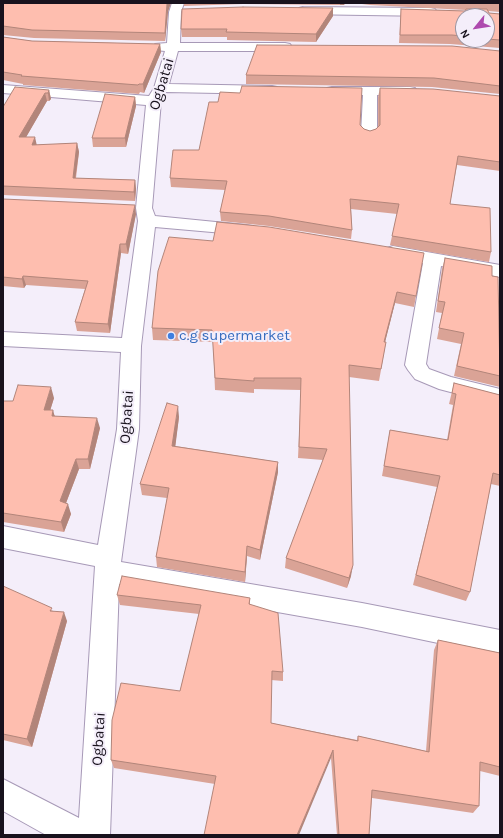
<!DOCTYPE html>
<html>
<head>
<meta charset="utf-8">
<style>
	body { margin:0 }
	#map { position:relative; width:503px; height:838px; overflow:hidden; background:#f4eefa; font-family:Karla,sans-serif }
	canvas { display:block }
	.frame { position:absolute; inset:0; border:4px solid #18121d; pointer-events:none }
	.north { position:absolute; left:455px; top:8px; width:40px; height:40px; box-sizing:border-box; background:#f4eefa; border:1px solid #9c96a2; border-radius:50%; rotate:240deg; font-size:11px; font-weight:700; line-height:16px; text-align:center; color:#18121d }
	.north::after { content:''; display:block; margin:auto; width:14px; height:18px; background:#ae49ae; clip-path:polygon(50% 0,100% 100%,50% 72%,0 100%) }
</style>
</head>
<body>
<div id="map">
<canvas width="503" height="838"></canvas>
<div class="frame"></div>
<div class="north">N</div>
</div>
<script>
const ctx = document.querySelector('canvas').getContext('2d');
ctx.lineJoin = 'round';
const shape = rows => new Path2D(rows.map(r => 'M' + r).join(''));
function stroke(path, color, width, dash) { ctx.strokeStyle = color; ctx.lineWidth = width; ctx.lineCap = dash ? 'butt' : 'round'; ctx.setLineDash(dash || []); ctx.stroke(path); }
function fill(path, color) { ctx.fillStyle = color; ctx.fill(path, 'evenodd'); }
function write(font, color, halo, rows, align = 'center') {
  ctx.font = font + ' Karla,sans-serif'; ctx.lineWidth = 4; ctx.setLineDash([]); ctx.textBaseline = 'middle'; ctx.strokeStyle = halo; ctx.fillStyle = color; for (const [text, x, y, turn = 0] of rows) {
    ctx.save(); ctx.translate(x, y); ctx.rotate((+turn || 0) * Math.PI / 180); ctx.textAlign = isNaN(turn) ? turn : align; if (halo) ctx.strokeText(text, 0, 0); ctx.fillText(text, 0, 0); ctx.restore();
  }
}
const street = shape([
	[172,3,184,3,181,12,180,43,285,43,290,44,292,47,290,50,285,51,178,51,169,84,272,86,277,87,279,90,277,93,272,94,166,92,161,101,152,208,155,216,246,225,252,226,255,230,252,234,246,235,155,227,141,346,139,429,121,562,362,603,500,630,500,656,362,627,119,584,110,835,46,835,3,811,3,779,79,818,95,566,3,548,3,526,98,545,117,429,121,352,3,346,3,332,122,338,138,221,136,208,146,105,3,93,3,85,149,96,154,88,165,51,155,50,153,47,155,44,167,43,169,12,172,3],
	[303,7,431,8,435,9,437,12,435,15,431,16,299,14,297,11,299,8,303,7],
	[332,87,410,87,415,88,417,91,415,94,410,95,377,95,377,134,374,137,369,139,364,137,361,134,363,95,327,94,325,91,327,88,332,87],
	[393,246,500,265,500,277,441,266,426,364,429,369,451,377,500,389,500,405,439,389,415,379,408,370,405,365,423,263,387,256,384,252,387,248,393,246]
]);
stroke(street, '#a799b7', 2);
fill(street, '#fff');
fill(shape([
	[3,3,168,12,165,41,34,38,3,35],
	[184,3,345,3,344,5,340,5,243,4,184,6],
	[354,3,500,3,500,12,488,11,489,13,500,14,500,48,450,44,399,43,401,9,465,11,466,10,370,5],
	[463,16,487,16,487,40,463,40],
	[333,8,333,16,316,42,227,40,227,37,182,37,181,29],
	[3,37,32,41,160,44,161,52,144,93,140,92,139,94,23,85,23,84,3,80],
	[500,51,500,94,432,87,246,84,246,75],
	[380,88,500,96,500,171,457,165,450,204,491,252,489,262,390,245,397,214,351,209,352,230,351,239,269,226,221,221,220,212,225,190,171,187,170,178,199,150,360,125,364,129,370,131,376,129,378,126,378,97],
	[49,90,51,99,49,101,47,101,26,137,37,145,77,143,79,152,76,178,135,180,136,189,135,201,3,195,3,107],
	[135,97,136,106,126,147,93,147,92,138],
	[3,199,136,214,128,254,121,253,110,333,77,331,75,322,85,289,26,285,24,288,3,286],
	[169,237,416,296,414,307,395,303,385,342,386,342,379,381,349,377,351,576,347,588,285,568,286,558,323,460,298,458,301,390,254,389,254,393,215,390,213,342,153,340,152,328],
	[445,258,492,276,499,367,500,367,500,387,454,376,461,344,437,339,442,313,436,312,442,269],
	[454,383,500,395,500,486,491,484,470,592,466,601,413,585,437,487,382,476,390,430,447,440,453,405,449,404],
	[54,398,50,410,55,416,100,428,90,469,79,469,66,503,71,514,64,532,3,522,3,401,13,401],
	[179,417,175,446,278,462,278,472,260,560,247,556,245,582,157,567,156,557,167,498,142,495,140,484],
	[3,586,53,611,67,621,32,747,3,740],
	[117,595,250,598,250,604,283,672,283,681,271,680,271,723,357,740,358,736,426,751,434,650,438,640,500,653,500,776,480,771,479,806,473,813,372,798,369,835,337,835,331,758,215,784,114,768,111,760,180,691,199,614,120,605]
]), '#daa396');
fill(shape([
	[167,3,171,3,168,12,165,41,165,33],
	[340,3,345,3,344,5,340,5],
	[333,8,333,16,316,42,316,34],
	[160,44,161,52,144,93,143,84],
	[49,90,51,99,49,101,48,93],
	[45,93,47,101,21,146,19,137],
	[135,97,136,106,126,147,125,138],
	[35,137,37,146,32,145],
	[77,143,79,152,74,187,73,178],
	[135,180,136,189,135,201,134,192],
	[135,205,136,214,128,254,126,244],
	[120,244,121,253,110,333,108,324],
	[23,276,26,285,24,288,22,279],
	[397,292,395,303,382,354,384,342],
	[51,387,54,398,47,421,44,410],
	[178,406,179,417,174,457,172,446],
	[53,410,56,421,52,416],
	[97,418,100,428,90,469,88,459],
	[76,459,79,469,63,511,60,501],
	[278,462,278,472,260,560,260,550],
	[68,504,71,514,64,532,61,522],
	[247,546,247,556,245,582,245,572],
	[353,565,351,576,347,588,349,578],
	[64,612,67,621,32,747,27,739],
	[333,750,331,758,299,835,297,835]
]), '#b2857a');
const building = shape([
	[3,3,167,3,165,33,32,30,3,26,3,3],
	[243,7,333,8,316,34,226,32,227,29,181,29,182,9,243,7],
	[401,9,465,11,466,9,487,9,489,13,500,14,500,40,487,39,487,16,463,16,463,36,452,35,400,35,401,9],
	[3,37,32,41,160,44,143,84,139,84,138,85,21,76,22,75,3,72,3,37],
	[257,45,452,46,500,51,500,86,434,78,246,75,257,45],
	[242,86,362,88,360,125,364,129,370,131,376,129,380,125,380,88,433,89,500,96,500,162,458,156,450,204,490,208,491,252,392,236,399,204,350,199,352,230,269,216,220,212,227,181,170,178,173,150,199,150,209,102,218,102,220,92,240,93,242,86],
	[15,87,49,90,48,93,45,93,19,137,35,137,32,145,77,143,73,178,135,180,134,192,3,186,3,107,15,87],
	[105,94,135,97,125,138,92,138,105,94],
	[3,199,135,205,126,244,120,244,108,324,75,322,88,281,23,276,22,279,3,277,3,199],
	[217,222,269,227,424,253,416,296,397,292,384,342,386,342,381,369,349,365,353,565,349,578,286,558,327,449,299,447,301,378,254,378,254,381,215,378,212,330,152,328,158,271,169,237,213,241,217,222],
	[445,258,492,266,492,276,498,277,500,376,457,366,464,333,439,328,445,302,438,301,445,258],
	[454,383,500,395,500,475,493,473,470,592,416,575,440,476,384,466,390,430,448,440,456,394,452,393,454,383],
	[18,385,51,387,44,410,53,410,52,416,97,418,88,459,76,459,60,501,68,504,61,522,3,513,3,401,13,401,18,385],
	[167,403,178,406,172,446,278,462,260,550,247,546,245,572,156,557,169,488,140,484,167,403],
	[122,576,250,598,249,604,278,613,283,672,272,671,271,723,358,741,358,736,429,752,438,640,500,653,500,767,480,762,479,806,372,790,369,835,339,835,333,750,297,835,204,835,216,776,111,760,112,720,121,683,180,691,201,605,117,595,122,576],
	[3,586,52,608,50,611,64,612,27,739,3,734,3,586]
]);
fill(building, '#febeaf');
stroke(building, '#b2857a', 1);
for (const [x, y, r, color] of [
	[171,336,4,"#3f7fe0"]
]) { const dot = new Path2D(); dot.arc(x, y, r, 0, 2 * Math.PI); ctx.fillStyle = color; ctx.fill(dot); stroke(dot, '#f4eefa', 1.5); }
write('15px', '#18121d', '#f4eefa', [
	["Ogbatai",162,84,-73],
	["Ogbatai",127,417,-86],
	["Ogbatai",99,739,-87]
]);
write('15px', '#366cbe', '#f4eefa', [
	["c.g supermarket",179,336]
], 'left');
</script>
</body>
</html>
